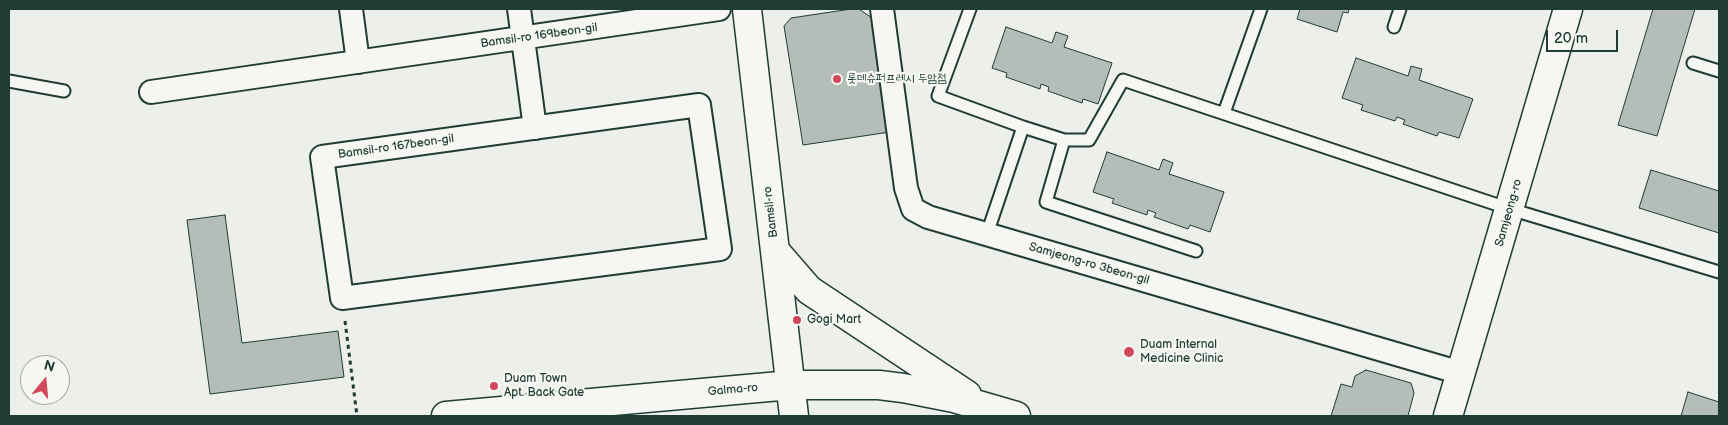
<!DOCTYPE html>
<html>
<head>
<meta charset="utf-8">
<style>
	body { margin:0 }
	#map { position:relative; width:1728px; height:425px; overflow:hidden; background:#edefea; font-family:"Balsamiq Sans",sans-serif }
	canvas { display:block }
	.frame { position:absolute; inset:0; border:10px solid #1f3d34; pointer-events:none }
	.north { position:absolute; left:20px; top:355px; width:50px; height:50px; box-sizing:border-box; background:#f6f6f2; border:1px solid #a0aca6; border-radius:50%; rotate:17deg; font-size:14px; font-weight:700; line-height:20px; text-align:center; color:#1f3d34 }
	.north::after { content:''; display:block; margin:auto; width:18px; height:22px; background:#d1495b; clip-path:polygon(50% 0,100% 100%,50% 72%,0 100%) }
	.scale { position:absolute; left:1546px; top:30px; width:72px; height:22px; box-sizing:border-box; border:2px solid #1f3d34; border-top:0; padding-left:6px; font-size:15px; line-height:18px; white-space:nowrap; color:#1f3d34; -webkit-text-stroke:4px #f6f6f2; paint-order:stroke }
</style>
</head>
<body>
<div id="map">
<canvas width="1728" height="425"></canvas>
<div class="frame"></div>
<div class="north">N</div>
<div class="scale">20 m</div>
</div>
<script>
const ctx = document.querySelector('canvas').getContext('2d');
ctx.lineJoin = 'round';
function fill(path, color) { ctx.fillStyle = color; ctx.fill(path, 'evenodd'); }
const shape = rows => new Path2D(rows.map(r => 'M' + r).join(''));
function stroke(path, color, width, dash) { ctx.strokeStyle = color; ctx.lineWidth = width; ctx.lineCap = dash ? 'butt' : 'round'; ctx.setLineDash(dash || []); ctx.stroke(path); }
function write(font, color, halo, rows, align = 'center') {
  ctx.font = font + ' "Balsamiq Sans","Poor Story",sans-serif'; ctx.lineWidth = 4.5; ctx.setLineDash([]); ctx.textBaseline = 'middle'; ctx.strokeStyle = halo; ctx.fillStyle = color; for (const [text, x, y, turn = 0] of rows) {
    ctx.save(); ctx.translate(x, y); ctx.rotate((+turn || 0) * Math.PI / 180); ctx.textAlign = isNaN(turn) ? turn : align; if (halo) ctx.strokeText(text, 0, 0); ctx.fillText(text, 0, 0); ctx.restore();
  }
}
const building = shape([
	[851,9,859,9,872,18,890,132,803,145,784,26,791,18,851,9],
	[1300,9,1349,9,1348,13,1343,12,1337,32,1297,19,1300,9],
	[1653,9,1695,9,1657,136,1618,125,1653,9],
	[1006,27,1052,43,1056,32,1068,36,1064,47,1112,63,1098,104,1083,99,1082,103,1048,91,1049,87,1041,84,1040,89,1006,77,1007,73,992,68,1006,27],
	[1356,58,1408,76,1411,66,1422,69,1419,80,1473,99,1459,138,1439,132,1437,136,1403,124,1405,120,1397,117,1395,121,1361,110,1363,105,1342,98,1356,58],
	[1107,152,1159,170,1163,159,1173,163,1169,174,1224,192,1210,232,1190,225,1188,229,1154,217,1156,213,1148,210,1147,215,1112,203,1114,199,1093,192,1107,152],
	[1651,170,1719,191,1719,233,1639,208,1651,170],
	[225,215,242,343,338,331,344,377,210,394,187,220,225,215],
	[1366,370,1411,383,1414,393,1408,416,1331,416,1341,384,1352,387,1355,376,1366,370],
	[1688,392,1719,402,1719,416,1681,416,1688,392]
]);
fill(building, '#b4bdb8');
stroke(building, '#1f3d34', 1);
const lane = shape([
	[970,9,938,96,1023,127],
	[1394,27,1400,9],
	[1693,63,1719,71],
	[9,81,64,91],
	[1224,113,1261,9],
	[1064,140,1046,202,1196,251],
	[987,234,1023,127,1064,140,1089,140,1123,80,1510,209,1719,272]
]);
const street = shape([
	[351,9,358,62],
	[519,9,535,128],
	[882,9,906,188,913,209,928,217,1461,373],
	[151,92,719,9],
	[699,105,720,249,342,298,322,157,699,105]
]);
const secondary = shape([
	[747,9,794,416],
	[776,252,809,290,967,395],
	[446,416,791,385,879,385,903,388,954,398,1016,416],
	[1448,416,1568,9]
]);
stroke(lane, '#1f3d34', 15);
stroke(street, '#1f3d34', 26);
stroke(secondary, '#1f3d34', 31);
stroke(shape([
	[345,321,357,416]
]), '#1f3d34', 3, [4, 4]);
stroke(lane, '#f6f6f2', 11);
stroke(street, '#f6f6f2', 22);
stroke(secondary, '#f6f6f2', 28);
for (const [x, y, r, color] of [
	[837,79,5,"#d1495b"],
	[797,320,5,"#d1495b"],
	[1129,352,6,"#d1495b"],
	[494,386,5,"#d1495b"]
]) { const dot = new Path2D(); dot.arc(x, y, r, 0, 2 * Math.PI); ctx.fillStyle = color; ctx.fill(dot); stroke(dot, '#f6f6f2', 2); }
write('12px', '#1f3d34', '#f6f6f2', [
	["Bamsil-ro 169beon-gil",539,36,-8],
	["Bamsil-ro 167beon-gil",396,147,-8],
	["Bamsil-ro",771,212,-97],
	["Samjeong-ro",1509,213,-74],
	["Samjeong-ro 3beon-gil",1089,264,16],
	["Galma-ro",733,390,-5]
]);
write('12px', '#1f3d34', '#f6f6f2', [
	["롯데슈퍼프레시 두암점",847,79],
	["Gogi Mart",807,320],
	["Duam Internal",1140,345],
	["Medicine Clinic",1140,359],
	["Duam Town",504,379],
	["Apt. Back Gate",504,393]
], 'left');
</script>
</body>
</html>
